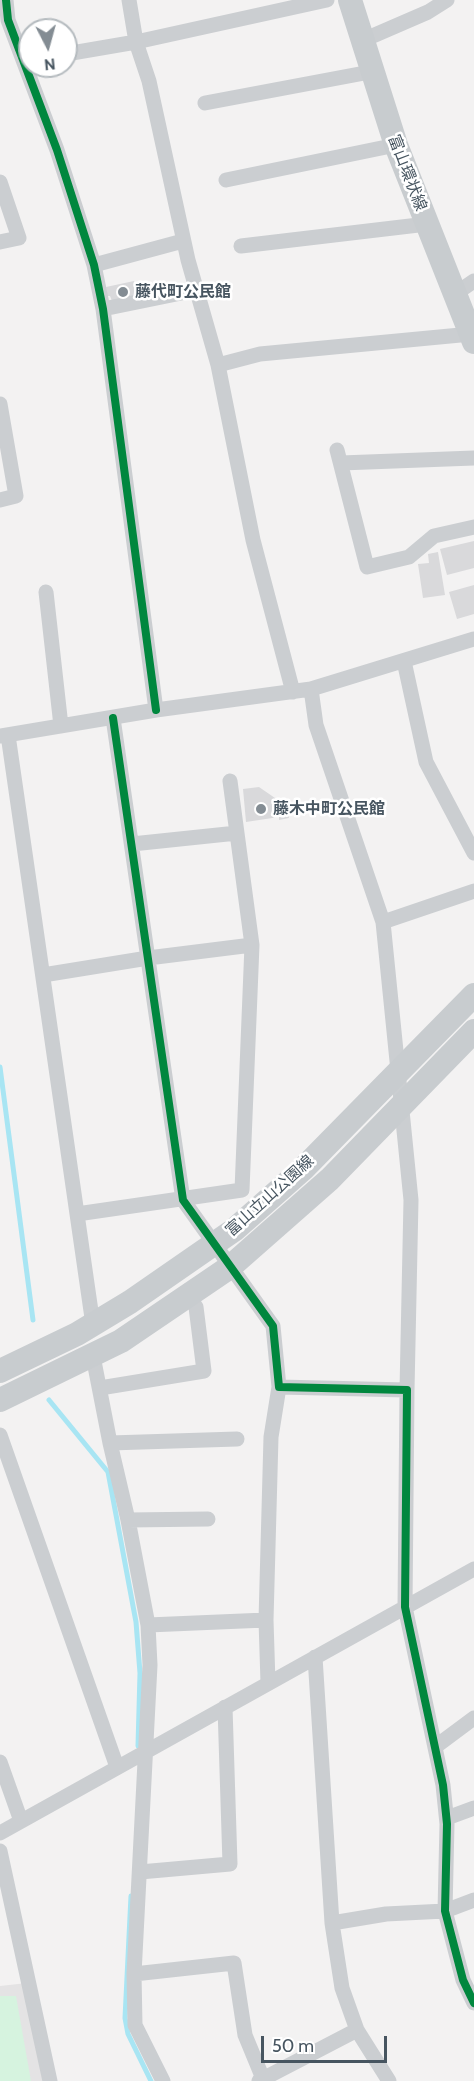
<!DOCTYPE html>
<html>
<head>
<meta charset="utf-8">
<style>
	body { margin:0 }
	#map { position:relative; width:474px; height:2081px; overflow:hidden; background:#f3f2f2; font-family:Cabin,sans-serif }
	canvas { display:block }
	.north { position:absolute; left:18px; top:18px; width:60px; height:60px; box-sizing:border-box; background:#fff; border:2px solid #b5bbbf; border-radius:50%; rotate:174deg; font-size:16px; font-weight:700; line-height:24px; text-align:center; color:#475560 }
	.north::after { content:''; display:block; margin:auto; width:21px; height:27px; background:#838c93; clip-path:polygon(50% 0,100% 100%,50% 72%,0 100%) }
	.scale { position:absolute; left:261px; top:2036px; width:126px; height:27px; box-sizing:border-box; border:3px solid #475560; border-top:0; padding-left:8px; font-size:18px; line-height:21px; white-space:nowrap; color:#475560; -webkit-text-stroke:4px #fff; paint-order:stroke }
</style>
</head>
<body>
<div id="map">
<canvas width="474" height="2081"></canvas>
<div class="north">N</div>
<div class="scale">50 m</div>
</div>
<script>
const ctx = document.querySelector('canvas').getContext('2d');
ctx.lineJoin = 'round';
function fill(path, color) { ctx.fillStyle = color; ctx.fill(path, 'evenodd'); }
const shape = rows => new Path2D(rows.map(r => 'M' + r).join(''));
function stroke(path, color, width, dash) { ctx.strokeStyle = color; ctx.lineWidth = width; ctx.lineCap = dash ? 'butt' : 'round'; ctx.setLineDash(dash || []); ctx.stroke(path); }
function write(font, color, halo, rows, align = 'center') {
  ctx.font = font + ' Cabin,"Noto Sans JP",sans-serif'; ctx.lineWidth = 5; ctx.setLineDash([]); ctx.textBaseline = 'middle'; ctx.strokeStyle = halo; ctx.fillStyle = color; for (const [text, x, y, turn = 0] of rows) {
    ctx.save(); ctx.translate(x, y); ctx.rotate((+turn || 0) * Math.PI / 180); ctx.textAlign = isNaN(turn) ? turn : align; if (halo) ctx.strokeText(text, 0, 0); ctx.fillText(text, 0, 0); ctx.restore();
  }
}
fill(shape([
	[27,1983,50,2081,0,2081,0,1986]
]), '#e4e3e4');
fill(shape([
	[16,1996,31,2081,0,2081,0,1996]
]), '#d6f3df');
stroke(shape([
	[0,1067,33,1320],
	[49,1400,108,1472,136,1622,140,1673,138,1746],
	[131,1896,125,2018,128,2034,151,2081]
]), '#a8e5f3', 5);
fill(shape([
	[134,281,138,295,112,301,110,296,107,296,106,287],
	[474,541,474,568,447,575,440,549],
	[438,552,445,595,423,598,418,564,429,563,428,554],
	[474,585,474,614,457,619,449,592],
	[259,787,275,798,276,803,287,807,289,818,279,820,279,817,246,822,243,789]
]), '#d9d9db');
stroke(shape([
	[6,0,8,20,57,150,94,265,103,309,156,710],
	[129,0,136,42,149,81,188,260,218,365,253,540,293,692],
	[361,41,428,12,447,0],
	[66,54,136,42,327,0],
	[205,103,370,72],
	[226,180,396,145],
	[0,182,19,238,0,242],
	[241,246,427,224],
	[94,265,183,241],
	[455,294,474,281],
	[103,309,196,290],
	[218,365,260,354,471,334],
	[0,404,16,496,0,500],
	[337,450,367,567,409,557,434,536,474,527],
	[341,463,474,458],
	[46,592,61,726],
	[404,661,426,762,474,853],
	[311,689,316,725,383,922,411,1200,407,1390],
	[113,718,183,1200,273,1326,279,1387,407,1390,405,1607,443,1785,447,1824,445,1911,463,1980,474,2003],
	[8,735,93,1325],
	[0,736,156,710,311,689,474,639],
	[230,781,252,945],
	[132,844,237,833],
	[383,922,474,891],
	[43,975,148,958,252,945,242,1190,77,1214],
	[93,1356,110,1443],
	[100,1388,204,1371,196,1307,189,1297],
	[0,1435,117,1767],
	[128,1520,110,1443,237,1439],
	[266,1620,271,1437,279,1387],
	[148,1625,128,1520,208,1519],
	[315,1657,332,1923],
	[435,1747,474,1718],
	[0,1762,21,1821],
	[447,1818,474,1808],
	[0,1833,474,1569],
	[0,1851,50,2081],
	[140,1872,230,1864,225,1707],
	[134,1974,150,1665,148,1625,266,1620,268,1683],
	[163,2081,135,2025,134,1974,234,1963,245,2035,264,2081],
	[259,2081,357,2030],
	[389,2081,357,2030,342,1988,332,1923,386,1914,445,1911,474,1900]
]), '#cbced1', 15);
stroke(shape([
	[350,0,396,145,474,342],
	[0,1371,77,1334,130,1302,234,1230,303,1169,474,995],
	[0,1400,121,1341,230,1267,330,1179,474,1031]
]), '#c8cccf', 24);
stroke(shape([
	[6,0,8,20,57,150,94,265,103,309,156,710],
	[113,718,183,1200,273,1326,279,1387,407,1390,405,1607,443,1785,447,1824,445,1911,463,1980,474,2003]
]), '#00873e', 8);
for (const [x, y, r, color] of [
	[123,292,6,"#838c93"],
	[261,809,6,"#838c93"]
]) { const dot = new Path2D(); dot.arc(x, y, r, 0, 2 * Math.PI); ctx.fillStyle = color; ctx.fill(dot); stroke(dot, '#fff', 2); }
write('16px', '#475560', '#fff', [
	["富山環状線",407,173,69],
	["富山立山公園線",270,1196,-42]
]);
write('bold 16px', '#475560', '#fff', [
	["藤代町公民館",135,292],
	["藤木中町公民館",273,809]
], 'left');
</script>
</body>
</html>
